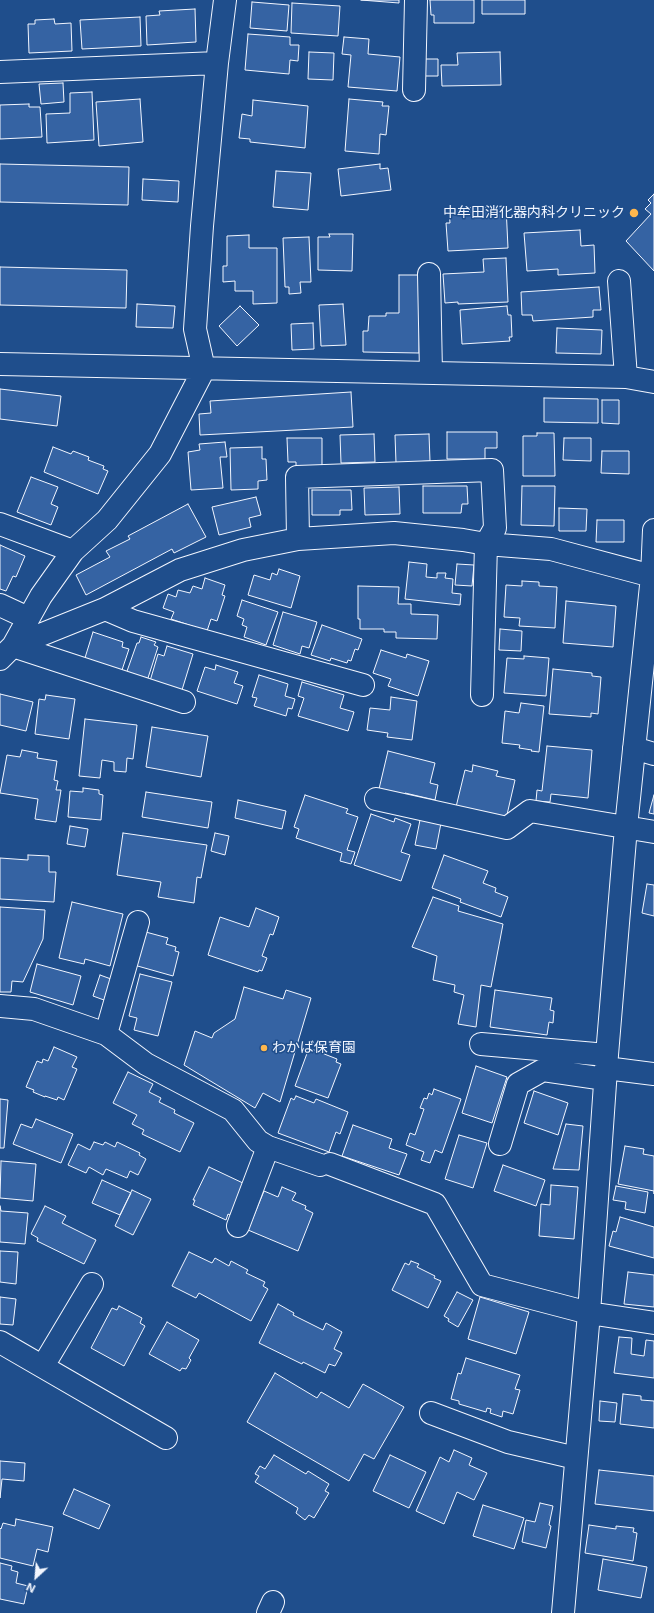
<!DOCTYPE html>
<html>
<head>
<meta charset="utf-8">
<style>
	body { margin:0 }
	#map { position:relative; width:654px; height:1613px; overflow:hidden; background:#1f4e8c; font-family:Inter,sans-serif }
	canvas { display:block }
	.north { position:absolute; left:16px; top:1557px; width:40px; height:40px; -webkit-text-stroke:3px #1f4e8c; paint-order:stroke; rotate:206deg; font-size:11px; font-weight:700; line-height:16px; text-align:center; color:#f2f6ff }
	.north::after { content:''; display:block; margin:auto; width:14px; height:18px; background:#f2f6ff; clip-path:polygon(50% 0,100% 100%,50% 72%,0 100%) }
</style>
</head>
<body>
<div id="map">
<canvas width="654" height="1613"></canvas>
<div class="north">N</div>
</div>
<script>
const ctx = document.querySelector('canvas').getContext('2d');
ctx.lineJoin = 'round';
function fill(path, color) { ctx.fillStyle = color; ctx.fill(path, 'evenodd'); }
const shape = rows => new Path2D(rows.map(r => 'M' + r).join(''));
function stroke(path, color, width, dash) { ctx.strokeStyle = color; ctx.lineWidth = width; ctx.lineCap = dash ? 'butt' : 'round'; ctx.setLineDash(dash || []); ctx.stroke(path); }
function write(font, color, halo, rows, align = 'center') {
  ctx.font = font + ' Inter,"Noto Sans JP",sans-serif'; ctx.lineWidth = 3; ctx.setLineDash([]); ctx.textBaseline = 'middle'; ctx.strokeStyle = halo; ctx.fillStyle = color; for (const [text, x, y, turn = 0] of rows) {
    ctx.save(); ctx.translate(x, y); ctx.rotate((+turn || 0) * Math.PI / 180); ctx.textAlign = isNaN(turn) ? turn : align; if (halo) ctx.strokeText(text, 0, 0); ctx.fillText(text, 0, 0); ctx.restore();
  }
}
const building = shape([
	[361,0,399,0,399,3,361,0],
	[430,0,474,0,474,23,434,23,434,15,431,15,430,0],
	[482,0,525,0,525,14,482,14,482,0],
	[252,2,289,5,287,31,250,28,252,2],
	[292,3,340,6,338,36,291,33,292,3],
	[195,9,196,42,147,45,146,16,160,15,159,11,195,9],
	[140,17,141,46,82,49,80,20,140,17],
	[54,19,55,24,71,23,72,51,29,53,28,24,35,24,35,20,54,19],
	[248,34,290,37,290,45,299,45,298,61,290,60,289,74,245,70,248,34],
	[344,37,369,39,368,54,400,57,397,91,348,87,351,55,342,54,344,37],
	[309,52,334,53,333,80,308,79,309,52],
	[500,52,501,85,442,86,441,65,458,65,457,53,500,52],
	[421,59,438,59,438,76,421,76,421,59],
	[63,83,64,102,41,104,39,84,63,83],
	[92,92,94,140,47,143,46,114,70,113,70,93,92,92],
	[140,99,143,142,99,146,96,102,140,99],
	[349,99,383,102,382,106,389,106,386,135,380,134,379,154,345,151,349,99],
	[253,100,308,106,305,148,250,142,250,139,239,138,242,114,252,116,253,100],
	[29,104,29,107,40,107,42,137,0,139,0,105,29,104],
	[0,164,129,167,128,205,0,202,0,164],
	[380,164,380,169,388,168,391,190,341,196,338,169,380,164],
	[276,171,311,173,308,210,273,207,276,171],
	[143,179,179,181,178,202,142,200,143,179],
	[654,194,654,271,626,241,651,214,645,209,651,203,648,200,654,194],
	[506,206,508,248,448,251,446,223,450,223,449,209,506,206],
	[580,230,581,246,594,245,595,273,558,275,558,269,527,271,524,233,580,230],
	[329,234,353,234,352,271,318,270,318,237,330,237,329,234],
	[249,235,249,248,277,248,277,303,253,304,253,291,235,291,235,281,223,282,223,266,227,266,227,236,249,235],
	[309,237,311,282,300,282,301,293,289,294,289,287,285,287,283,238,309,237],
	[506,258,508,302,458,304,458,302,445,303,443,274,484,272,483,259,506,258],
	[0,267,127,270,126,308,0,305,0,267],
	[399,275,420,275,419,353,363,352,363,331,368,331,369,316,386,316,386,313,399,313,399,275],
	[599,287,601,310,593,310,593,317,533,321,532,315,522,315,521,292,599,287],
	[137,304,175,306,173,328,136,327,137,304],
	[343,304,346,345,321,346,319,305,343,304],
	[240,306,259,325,237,346,219,326,240,306],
	[507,306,508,315,511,315,512,337,509,337,510,341,462,344,460,310,507,306],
	[313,323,314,349,292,350,291,324,313,323],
	[557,328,602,330,601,354,556,353,557,328],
	[0,389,61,396,57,426,0,419,0,389],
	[351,392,353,427,200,435,199,414,211,413,210,401,351,392],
	[544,398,598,399,598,423,544,422,544,398],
	[602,400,619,400,619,424,602,423,602,400],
	[447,432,497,432,497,448,485,448,485,459,447,459,447,432],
	[537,433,554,433,555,476,523,476,523,436,537,436,537,433],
	[374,434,375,462,341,463,340,435,374,434],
	[429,434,430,461,396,463,395,435,429,434],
	[287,438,322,438,322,466,296,466,296,462,288,462,287,438],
	[564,438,591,438,591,461,563,460,564,438],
	[225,442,227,457,220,457,223,488,191,490,188,452,200,450,199,444,225,442],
	[53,447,71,454,73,451,89,457,88,460,104,466,103,469,108,471,98,494,44,472,53,447],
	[262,447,262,459,266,459,267,480,258,481,258,489,231,490,230,448,262,447],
	[602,451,629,451,629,474,601,473,602,451],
	[31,477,58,487,51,504,58,507,51,525,17,512,31,477],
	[423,486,467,486,468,504,462,504,461,513,423,513,423,486],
	[522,486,555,486,554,526,521,525,522,486],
	[399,487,400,514,365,515,364,488,399,487],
	[312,490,351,490,352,510,340,510,340,515,312,515,312,490],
	[256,497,261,515,249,518,251,527,219,535,212,507,256,497],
	[188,504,206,537,174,553,172,549,86,595,76,575,110,557,106,551,130,539,128,536,188,504],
	[559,508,587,509,586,531,559,531,559,508],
	[597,520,624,520,624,542,596,542,597,520],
	[0,545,25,556,16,577,13,576,6,591,0,589,0,545],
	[409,562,427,564,426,577,437,578,437,573,446,573,445,578,453,579,452,593,461,594,460,605,405,599,409,562],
	[457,564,474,565,472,586,455,585,457,564],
	[279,569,300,576,291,608,248,595,254,575,270,580,272,573,277,575,279,569],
	[205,578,225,585,222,595,225,596,217,621,211,619,207,631,171,619,174,612,163,608,168,594,176,597,178,590,190,593,193,586,202,589,205,578],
	[522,581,539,582,539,586,557,587,555,628,519,626,520,618,504,617,506,585,522,586,522,581],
	[358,586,399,587,398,604,411,604,411,614,438,615,437,639,396,638,396,632,384,632,384,629,360,629,360,619,358,619,358,586],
	[242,600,278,612,266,645,244,637,247,627,242,625,244,619,237,616,242,600],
	[566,601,616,606,613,647,563,643,566,601],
	[283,612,317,622,309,648,302,646,300,654,273,645,283,612],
	[322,625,362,639,358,650,355,649,351,661,348,660,347,663,331,658,330,661,311,655,322,625],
	[500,629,522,631,521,651,499,650,500,629],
	[93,632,123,642,122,647,129,649,121,673,84,661,93,632],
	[141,637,156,642,154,645,158,647,147,681,126,674,137,643,139,643,141,637],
	[167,646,193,654,182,690,150,681,158,654,164,656,167,646],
	[381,650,406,658,407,654,429,661,418,696,388,686,391,679,373,673,381,650],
	[524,656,549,658,546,696,504,693,507,658,524,659,524,656],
	[216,665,238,672,234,683,243,686,237,704,197,691,205,667,215,670,216,665],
	[553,669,592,673,592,676,601,677,598,714,591,713,591,717,549,714,553,669],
	[259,675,288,684,285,696,295,699,292,709,288,708,286,716,254,706,257,698,252,697,259,675],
	[302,682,344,695,340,708,354,712,348,731,298,716,304,698,298,696,302,682],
	[0,694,33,702,26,731,0,725,0,694],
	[46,695,75,699,69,739,35,734,39,699,45,700,46,695],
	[391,697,417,701,412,740,387,737,388,733,367,730,370,708,390,710,391,697],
	[521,703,544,706,539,752,531,751,532,750,519,748,520,745,502,743,505,711,519,713,521,703],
	[85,719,137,725,133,759,127,758,126,772,114,771,114,762,102,760,100,778,79,776,85,719],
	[152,727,208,736,201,777,146,767,152,727],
	[547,746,592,750,588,798,551,794,550,802,536,801,537,790,542,791,547,746],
	[22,750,38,753,37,758,57,761,54,780,58,781,56,790,61,790,56,822,35,819,38,799,0,793,7,755,20,757,22,750],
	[388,751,435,763,430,783,438,785,435,800,405,793,404,796,379,789,388,751],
	[473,765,498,771,496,776,515,780,506,819,456,807,465,770,472,772,473,765],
	[83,788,99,790,99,794,103,795,101,820,68,817,70,791,83,792,83,788],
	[146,792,212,802,208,828,142,817,146,792],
	[305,795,348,809,346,813,358,817,347,850,355,852,351,864,340,861,342,853,296,838,299,829,294,827,305,795],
	[654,795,654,814,649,813,654,795],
	[238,800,286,811,282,829,235,818,238,800],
	[371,814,394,822,395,818,411,824,401,852,410,855,401,881,354,865,371,814],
	[420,820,441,823,436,849,415,845,420,820],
	[70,826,88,829,85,847,67,844,70,826],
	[123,833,207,845,201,878,197,877,194,903,158,897,161,882,117,875,123,833],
	[215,833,229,836,225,855,211,851,215,833],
	[28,855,49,856,49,872,56,872,54,902,0,899,0,858,28,860,28,855],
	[444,855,488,871,483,883,496,888,495,892,508,897,501,917,460,902,461,899,432,888,444,855],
	[647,884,654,885,654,916,642,913,647,884],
	[433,897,459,906,458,911,503,924,491,987,481,985,476,1027,458,1024,464,995,454,992,455,985,433,980,437,956,412,947,433,897],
	[72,902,123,914,110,966,85,959,84,964,59,958,72,902],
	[0,907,45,910,43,939,23,982,12,981,11,992,0,992,0,907],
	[256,908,279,917,273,935,270,934,262,956,267,958,262,971,259,970,258,972,208,955,220,917,249,927,256,908],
	[142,931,168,938,166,944,176,947,175,951,179,952,173,976,134,965,142,931],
	[37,964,81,976,73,1005,30,992,37,964],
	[140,974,172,982,158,1036,134,1030,137,1018,129,1016,140,974],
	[100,975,111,979,104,1000,93,996,100,975],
	[244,987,283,999,286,990,311,998,280,1102,263,1093,255,1108,184,1065,195,1031,212,1038,214,1033,235,1019,244,987],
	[495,990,552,998,550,1010,554,1011,553,1023,549,1022,547,1035,490,1027,495,990],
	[54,1047,77,1057,72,1067,77,1069,64,1100,58,1097,57,1100,45,1096,45,1097,33,1092,34,1090,26,1087,37,1061,42,1063,43,1059,48,1061,54,1047],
	[309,1048,337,1059,336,1062,341,1064,328,1098,295,1086,309,1048],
	[476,1066,507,1077,492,1123,462,1113,476,1066],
	[128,1072,153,1084,149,1092,161,1098,159,1102,175,1110,174,1113,194,1123,180,1152,142,1134,144,1130,132,1124,137,1115,113,1103,128,1072],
	[434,1089,461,1099,442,1153,435,1150,430,1163,421,1160,424,1152,406,1145,410,1133,415,1135,424,1109,420,1108,424,1098,427,1099,429,1093,432,1095,434,1089],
	[534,1091,568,1103,558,1135,524,1123,534,1091],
	[296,1096,314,1103,316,1099,348,1112,340,1134,336,1132,329,1152,278,1133,291,1098,294,1100,296,1096],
	[0,1099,8,1100,4,1148,0,1148,0,1099],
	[36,1119,73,1134,61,1163,13,1144,21,1124,32,1128,36,1119],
	[566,1124,583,1126,579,1170,553,1169,566,1124],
	[353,1125,392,1139,389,1148,407,1154,399,1175,342,1156,353,1125],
	[459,1135,487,1143,473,1188,445,1179,459,1135],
	[94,1142,103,1145,105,1142,115,1147,117,1142,140,1153,139,1155,146,1159,138,1175,130,1171,127,1178,106,1169,103,1175,89,1167,86,1173,68,1165,78,1144,90,1150,94,1142],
	[625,1146,644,1149,643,1154,654,1156,654,1194,654,1191,618,1184,625,1146],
	[1,1161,36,1164,33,1201,0,1198,1,1161],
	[503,1165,545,1180,536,1206,494,1191,503,1165],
	[209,1167,245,1184,230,1215,228,1214,226,1220,193,1205,195,1200,193,1200,209,1167],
	[102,1180,131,1193,120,1215,92,1203,102,1180],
	[551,1185,578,1187,574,1239,539,1236,541,1204,550,1205,551,1185],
	[616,1186,648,1192,645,1213,625,1209,626,1202,613,1200,616,1186],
	[282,1187,296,1193,292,1200,306,1206,305,1209,313,1213,298,1251,248,1230,264,1191,278,1197,282,1187],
	[132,1190,151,1199,133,1235,115,1226,132,1190],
	[0,1206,1,1211,28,1213,25,1244,0,1242,0,1206],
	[45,1206,66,1216,62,1223,96,1240,84,1264,37,1241,38,1238,31,1234,45,1206],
	[620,1217,654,1227,654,1258,609,1246,613,1231,616,1232,620,1217],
	[0,1251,18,1252,16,1284,0,1282,0,1251],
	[189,1252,212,1263,215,1258,229,1266,231,1261,248,1270,246,1273,265,1282,263,1286,268,1289,251,1321,199,1293,196,1298,172,1286,189,1252],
	[411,1261,419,1264,417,1267,435,1276,434,1278,441,1281,428,1308,392,1290,405,1263,409,1265,411,1261],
	[628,1272,654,1275,654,1307,624,1304,628,1272],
	[457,1292,473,1300,458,1327,448,1321,449,1319,444,1316,457,1292],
	[0,1297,16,1299,13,1325,0,1324,0,1297],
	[480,1297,529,1312,516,1354,468,1339,480,1297],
	[278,1304,294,1313,293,1315,323,1330,326,1323,342,1332,334,1349,342,1353,335,1366,329,1364,325,1373,303,1362,302,1364,259,1343,278,1304],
	[119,1306,142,1318,140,1323,145,1326,124,1366,91,1348,112,1308,117,1310,119,1306],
	[167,1322,199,1340,189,1358,191,1360,186,1369,182,1368,180,1371,149,1354,167,1322],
	[619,1337,632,1338,631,1354,644,1356,646,1340,654,1341,654,1378,614,1373,619,1337],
	[466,1358,520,1375,515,1389,520,1390,513,1414,503,1411,502,1417,490,1413,491,1409,487,1408,486,1412,459,1404,459,1401,451,1399,458,1373,461,1374,466,1358],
	[275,1373,317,1398,321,1392,349,1408,363,1384,404,1407,374,1459,364,1454,349,1481,247,1422,275,1373],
	[623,1394,641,1396,641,1400,654,1401,654,1428,620,1424,623,1394],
	[600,1401,617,1403,615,1422,599,1421,600,1401],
	[454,1450,472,1458,469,1465,487,1473,474,1500,457,1492,444,1524,416,1511,440,1457,449,1462,454,1450],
	[274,1455,306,1474,308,1471,329,1484,325,1491,329,1493,314,1518,309,1515,305,1520,296,1513,298,1508,255,1482,259,1476,255,1474,260,1466,265,1469,274,1455],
	[390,1455,426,1472,409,1508,373,1491,390,1455],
	[0,1461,25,1463,24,1481,2,1479,0,1498,0,1461],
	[599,1470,654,1476,654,1511,595,1504,599,1470],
	[74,1489,110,1505,99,1529,63,1514,74,1489],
	[540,1503,553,1506,549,1525,551,1526,546,1548,522,1542,526,1520,535,1522,540,1503],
	[483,1505,524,1518,514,1549,473,1536,483,1505],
	[16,1519,53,1527,48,1552,37,1549,33,1566,0,1558,0,1528,1,1529,3,1523,15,1526,16,1519],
	[589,1525,616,1529,616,1526,634,1528,633,1532,637,1533,633,1561,585,1553,589,1525],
	[603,1559,647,1567,641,1598,598,1590,603,1559],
	[0,1563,12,1566,11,1570,18,1572,16,1583,28,1586,24,1604,0,1599,0,1563]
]);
fill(building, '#3563a3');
stroke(building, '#f2f6ff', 1);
const minor = shape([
	[0,72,217,63],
	[414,90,416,0],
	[429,274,431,373],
	[619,281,626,377],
	[0,364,626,377,654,382],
	[0,524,73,551],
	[298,539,297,477,492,470,495,528,486,544,482,695],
	[0,605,28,618],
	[105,609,133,621,363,685],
	[13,646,105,609,180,570,243,550,298,539,394,533,463,540,486,544,551,549,652,576],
	[13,646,184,702],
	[0,659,13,646,41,596,73,551,107,520,160,454,204,369,195,329,202,226,217,63,225,0],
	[634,748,654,754],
	[376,799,507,828,530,811,654,832],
	[0,1006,34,1009,106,1034,146,1064,233,1110,258,1141,268,1147,238,1226],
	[106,1034,138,922],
	[481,1044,607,1055],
	[606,1068,654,1074],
	[500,1144,518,1084,543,1070,605,1079],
	[268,1147,320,1165],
	[330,1164,435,1204,482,1285,589,1313,654,1323],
	[0,1342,166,1438],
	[43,1366,92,1284],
	[431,1413,508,1442,576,1458],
	[268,1613,273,1602],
	[563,1613,589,1313,607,1055,626,827,652,576,654,530]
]);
stroke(minor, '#f2f6ff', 24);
stroke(minor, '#1f4e8c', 22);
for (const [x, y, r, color] of [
	[634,213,5,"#ffb74d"],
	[264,1048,4,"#ffb74d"]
]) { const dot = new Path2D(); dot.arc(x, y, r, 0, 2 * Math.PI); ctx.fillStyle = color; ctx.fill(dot); stroke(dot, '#1f4e8c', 1.5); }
write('14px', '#f2f6ff', '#1f4e8c', [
	["中牟田消化器内科クリニック",625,213],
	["わかば保育園",272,1048,"left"]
], 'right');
</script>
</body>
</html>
